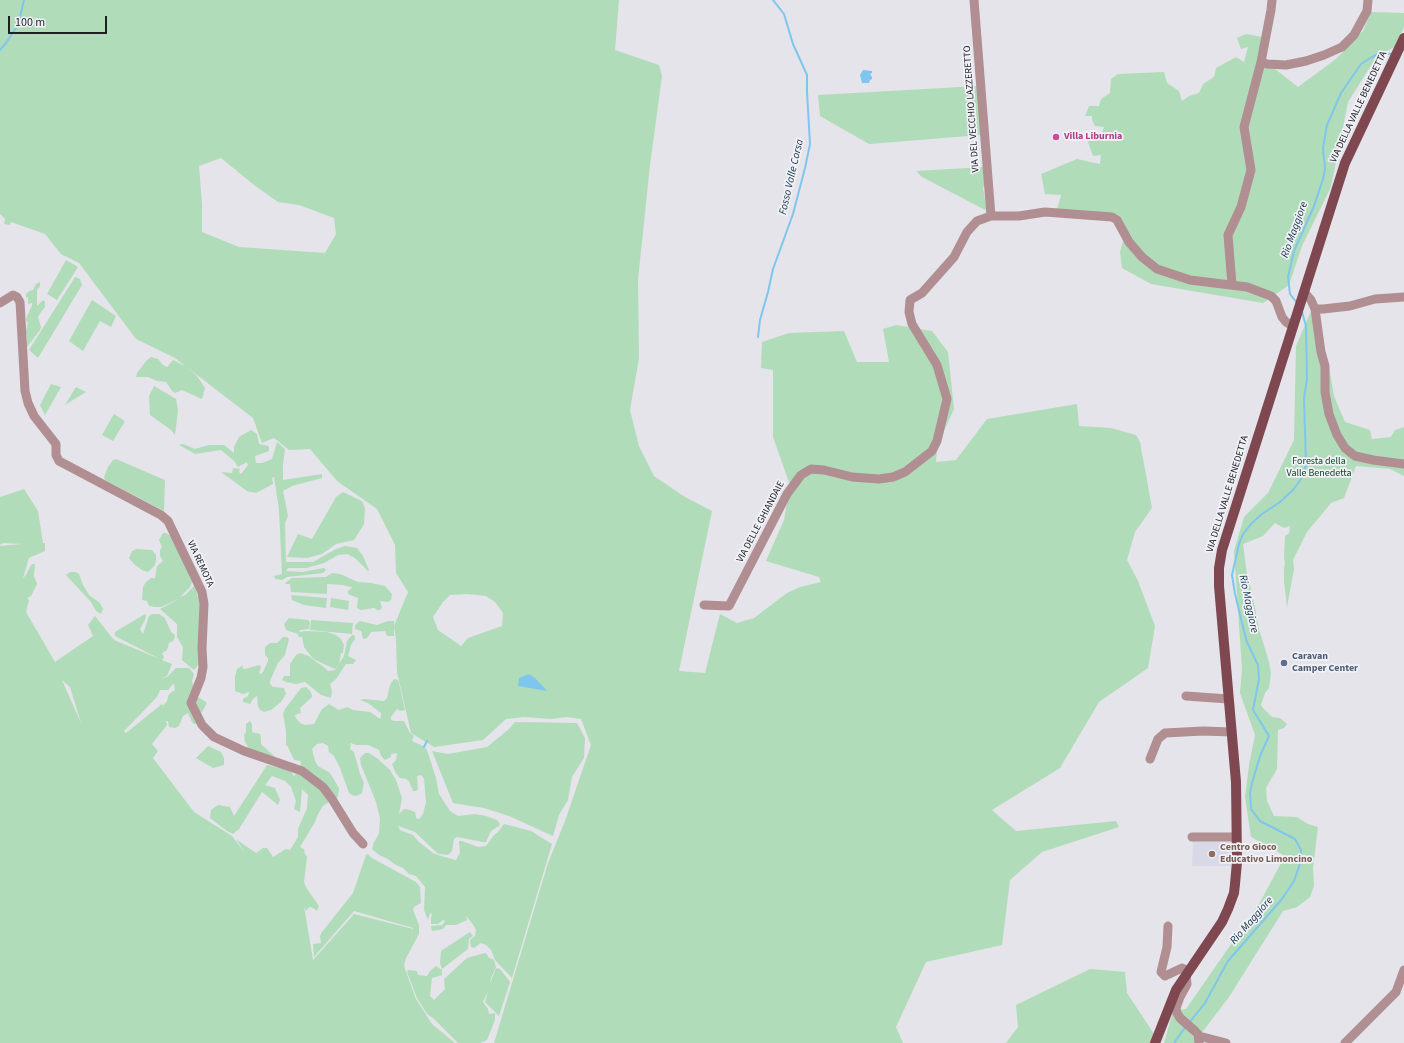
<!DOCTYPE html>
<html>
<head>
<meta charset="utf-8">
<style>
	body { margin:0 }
	#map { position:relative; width:1404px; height:1043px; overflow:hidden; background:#e4e4ea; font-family:"Source Sans 3",sans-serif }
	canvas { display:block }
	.scale { position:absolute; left:8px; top:16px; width:99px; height:18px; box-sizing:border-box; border:2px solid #1f1f22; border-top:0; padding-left:5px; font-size:12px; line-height:14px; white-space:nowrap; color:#1f1f22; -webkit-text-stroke:3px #f1f1f8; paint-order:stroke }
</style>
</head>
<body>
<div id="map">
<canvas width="1404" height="1043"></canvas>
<div class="scale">100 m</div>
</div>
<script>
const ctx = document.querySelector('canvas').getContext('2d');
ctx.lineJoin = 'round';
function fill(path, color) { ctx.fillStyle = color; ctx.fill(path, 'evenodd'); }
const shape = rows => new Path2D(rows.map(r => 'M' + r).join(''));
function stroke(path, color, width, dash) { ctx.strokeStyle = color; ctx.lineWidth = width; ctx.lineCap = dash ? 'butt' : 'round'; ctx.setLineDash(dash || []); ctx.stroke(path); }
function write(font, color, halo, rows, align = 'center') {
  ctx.font = font + ' "Source Sans 3",sans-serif'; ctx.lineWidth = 3.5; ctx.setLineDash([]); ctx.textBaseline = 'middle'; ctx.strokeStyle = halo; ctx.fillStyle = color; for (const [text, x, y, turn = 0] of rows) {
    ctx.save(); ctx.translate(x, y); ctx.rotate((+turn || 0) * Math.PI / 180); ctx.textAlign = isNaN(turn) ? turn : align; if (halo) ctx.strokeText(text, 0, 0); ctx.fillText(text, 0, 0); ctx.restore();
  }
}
fill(shape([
	[1193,841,1232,842,1231,866,1192,866]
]), '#d8d8e6');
fill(shape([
	[0,0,619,0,615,50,659,65,662,76,650,165,638,280,639,358,630,410,639,446,654,476,685,497,712,511,679,671,705,673,720,614,737,623,754,618,787,593,800,587,821,582,819,577,766,561,784,520,790,485,773,437,773,370,761,368,762,342,789,333,844,331,857,362,889,362,883,329,896,325,932,331,948,352,954,409,937,446,936,462,956,460,987,419,1077,404,1079,426,1111,428,1136,435,1140,442,1152,508,1135,532,1127,560,1138,581,1155,626,1148,668,1099,702,1060,768,992,810,1016,831,1116,821,1119,827,1042,852,1010,880,1002,945,926,962,896,1027,903,1043,494,1043,548,863,565,821,591,745,581,719,566,717,551,719,524,717,506,719,483,740,434,747,411,733,397,672,396,640,394,626,408,592,396,573,395,545,377,509,337,481,310,449,289,450,274,438,262,443,253,418,188,368,197,376,205,388,202,399,182,390,175,393,172,391,166,382,157,381,148,377,136,377,137,373,147,360,151,357,158,359,163,365,167,367,173,360,185,366,175,358,136,339,79,263,61,254,45,234,11,222,10,225,4,224,5,219,0,214],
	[221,158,254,185,278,202,299,205,334,218,336,234,325,253,239,247,202,232,202,204,199,166],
	[467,594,486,596,495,602,503,613,502,626,468,638,461,646,438,630,433,617,443,602,450,595],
	[1371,12,1404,13,1404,27,1395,47,1377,56,1348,102,1331,187,1302,246,1289,285,1263,303,1151,284,1122,268,1120,252,1124,237,1123,223,1057,210,1061,195,1045,194,1041,174,1077,159,1100,164,1101,155,1093,156,1088,142,1090,137,1099,135,1099,141,1104,127,1095,126,1092,120,1092,116,1085,116,1089,106,1099,106,1101,99,1110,93,1111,79,1118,74,1164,72,1167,83,1179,91,1182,101,1189,96,1199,93,1203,84,1214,77,1216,68,1236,57,1244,62,1248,47,1241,49,1237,38,1246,34,1263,37,1261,58,1298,87,1336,59,1363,31],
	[978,86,981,135,869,144,820,116,818,95],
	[984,167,986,183,983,188,987,211,922,177,916,171],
	[66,260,78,267,57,300,47,294],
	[75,277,80,279,82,285,38,358,29,350],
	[40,282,40,286,37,290,37,306,43,300,45,302,45,307,41,312,38,317,41,327,40,330,27,347,26,347,27,335,25,333,28,323,26,320,27,316,32,306,32,303,28,304,28,298,26,297,26,294,29,291,33,290,36,284],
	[92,300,116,316,111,327,100,321,83,351,69,341],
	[1311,311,1320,358,1330,373,1334,396,1345,422,1370,430,1372,439,1391,437,1395,430,1404,427,1404,476,1390,469,1356,466,1344,498,1331,503,1307,532,1293,560,1294,569,1287,607,1284,582,1284,569,1285,562,1284,559,1285,536,1289,533,1290,526,1284,528,1275,523,1263,536,1243,544,1248,582,1251,588,1259,629,1269,662,1271,673,1269,688,1265,693,1261,705,1263,708,1272,717,1280,718,1287,724,1284,728,1278,730,1277,769,1266,788,1267,801,1274,816,1297,817,1308,824,1318,827,1313,868,1314,886,1310,897,1297,907,1283,911,1229,997,1194,1043,1164,1043,1173,1011,1186,1009,1259,904,1285,856,1251,837,1245,797,1249,765,1255,735,1240,693,1242,669,1234,551,1244,517,1268,493,1294,440,1296,346],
	[51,384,61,387,45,415,40,405],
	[154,386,176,399,178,410,175,435,171,430,150,415,149,396],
	[76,387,86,392,65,405],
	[114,414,125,421,113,441,102,435],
	[251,430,257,434,259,444,269,446,269,451,255,456,256,463,262,463,272,459,277,442,285,449,283,464,283,480,322,474,322,478,292,486,283,491,288,516,285,523,286,562,313,562,336,549,345,546,357,548,363,556,369,570,368,571,355,558,347,554,338,555,324,563,306,568,288,568,286,571,302,572,324,568,326,570,323,573,287,577,282,580,275,579,274,576,282,574,279,510,274,477,272,478,273,484,256,493,247,491,221,472,232,473,233,468,240,469,239,472,241,474,248,465,247,462,238,467,234,461,221,450,195,454,179,445,183,444,195,449,209,445,224,445,234,453,234,447,239,437],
	[116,459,165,480,164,511,105,480,104,477,108,467,113,460],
	[24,489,38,511,43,543,45,543,45,551,29,558,23,578,26,575,31,565,33,564,35,564,34,576,37,584,31,596,27,598,29,600,26,612,55,662,93,636,88,625,95,616,114,640,160,659,115,636,115,632,145,614,146,616,145,620,140,629,143,634,149,616,152,614,159,614,165,618,171,632,174,634,175,637,173,641,169,643,167,650,162,653,164,657,162,660,172,664,167,676,161,678,167,677,176,668,189,668,194,674,192,681,196,698,200,698,207,703,202,712,198,713,197,724,194,724,192,722,188,713,183,716,179,726,175,728,169,727,168,721,166,721,167,725,152,744,158,751,153,758,194,812,232,836,245,853,236,839,256,853,263,848,267,848,273,857,286,849,290,850,298,837,298,829,307,808,308,795,302,789,300,812,294,809,296,801,291,787,285,781,272,776,265,785,275,788,280,800,278,805,262,792,239,829,233,834,227,831,210,818,211,810,218,805,230,807,234,816,267,765,290,770,294,776,296,774,300,773,320,788,329,802,323,806,318,814,315,822,300,847,304,849,305,854,307,857,304,882,307,889,319,906,317,911,313,908,309,907,306,911,304,906,313,960,354,914,413,929,411,940,413,928,354,911,314,957,313,944,321,943,320,936,322,932,353,893,366,855,368,854,372,858,416,882,420,887,421,903,414,907,413,910,419,925,419,934,406,958,404,966,416,999,432,1024,455,1043,0,1043,0,546,22,544,3,543,0,545,0,497],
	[62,680,70,687,81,723],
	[173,684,174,684,175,690,169,694,167,701,163,706,162,704,126,733,124,731,157,697,160,690,168,690],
	[343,492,362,501,365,508,364,524,356,537,354,540,336,544,322,554,307,558,287,557,298,534,312,539,336,497],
	[163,533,166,533,172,537,192,582,190,587,180,597,185,595,195,585,198,597,200,597,200,663,194,670,182,660,183,647,177,637,177,624,160,609,180,598,161,607,155,607,149,606,147,601,142,600,143,587,146,582,151,578,155,578,157,566,163,561,160,556,160,550,162,547,159,540],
	[137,549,152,550,156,555,156,561,155,565,148,572,142,570,134,564,129,558,132,551],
	[70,572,76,572,79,574,83,585,89,595,100,603,103,609,101,614,96,611,91,602,66,575],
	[332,573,340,574,358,582,371,583,385,586,392,594,391,600,388,602,380,601,382,608,380,610,377,610,374,608,361,610,357,608,358,598,348,594,348,591,352,588,351,587,342,585,327,584,327,594,291,592,290,584,286,584,285,583,292,578,326,577],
	[291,595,327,598,326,608,304,605,292,600],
	[331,598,349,601,348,610,330,607],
	[289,618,308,620,310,622,309,629,300,630,299,632,306,631,327,632,336,635,341,639,344,645,343,653,341,653,339,664,335,669,313,659,304,647,302,637,299,637,298,634,286,630,284,624],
	[311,620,353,623,352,634,310,630],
	[360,621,377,625,388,621,394,621,394,636,387,636,385,631,371,632,367,638,363,639,361,631,355,629,355,625],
	[352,635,355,636,355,639,351,645,348,656,356,660,353,664,346,664,336,679,330,684,332,691,331,698,321,695,305,682,296,684,286,682,282,680,284,676,290,676,290,664,296,655,300,653,309,656,312,659,324,667,328,671,335,670,344,656,347,641],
	[283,637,287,637,289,639,285,655,278,663,270,681,270,684,273,687,284,688,286,694,281,702,271,710,264,712,260,710,258,706,257,696,253,699,250,704,243,702,243,699,248,696,249,692,243,694,235,691,235,677,237,669,243,665,242,668,245,669,259,665,261,667,259,673,261,674,263,672,268,661,268,658,265,655,265,647,270,643,277,643],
	[394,679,398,680,399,683,405,710,400,711,397,709,391,717,391,720,394,721,404,721,410,733,414,736,412,741,423,746,427,750,436,778,439,794,450,811,458,816,475,814,486,816,497,820,500,824,499,826,491,831,486,842,483,842,457,837,454,839,452,851,448,855,439,854,435,851,415,832,398,826,400,830,413,835,419,842,433,853,441,856,456,860,460,853,459,841,462,841,478,847,486,846,494,835,498,832,504,824,531,831,552,844,512,978,495,960,491,950,486,945,481,943,474,948,471,947,470,941,471,939,475,936,476,930,472,923,466,916,467,920,456,925,446,925,443,929,432,931,431,926,442,925,445,921,443,920,438,924,431,924,431,918,432,914,430,913,428,920,424,910,425,887,416,876,409,874,403,868,396,865,386,858,379,855,372,849,374,842,379,834,380,818,376,802,361,765,360,758,365,753,369,753,378,759,390,770,396,780,402,798,399,814,404,809,410,810,415,812,416,818,419,819,423,814,426,802,424,779,422,776,419,775,417,777,418,789,416,791,413,791,409,781,406,779,400,778,395,772,392,764,396,760,397,753,391,754,391,757,385,760,381,756,379,750,377,749,368,745,356,745,351,743,350,749,354,752,360,774,364,783,362,793,359,795,354,796,349,793,340,768,334,756,329,752,328,746,323,743,317,744,312,749,315,761,318,766,330,773,339,788,338,797,335,799,300,769,301,763,300,761,294,760,288,747,286,745,286,731,283,714,285,709,301,688,306,687,310,691,312,695,312,697,300,708,301,713,295,715,296,718,300,723,305,725,314,724,322,709,329,704,339,710,347,707,353,710,370,712,380,719,381,716,381,713,368,703,360,700,364,699,384,701,387,698,390,685],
	[250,721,252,724,252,732,260,734,261,738,261,744,275,757,250,750,245,742,244,735,246,732,246,724],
	[515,722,577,723,585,738,584,758,572,777,568,800,559,815,553,836,509,816,484,808,453,803,432,751,448,754,487,747,509,729],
	[208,746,221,752,224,758,224,765,213,768,196,758],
	[470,932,473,936,469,939,468,949,442,969,440,963,441,951],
	[485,953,487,954,488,957,494,960,496,967,491,978,490,984,496,968,500,969,510,982,499,1016,485,1002,488,991,483,1002,488,1009,489,1014,495,1013,495,1020,487,1040,480,1043,458,1043,433,1018,427,1014,417,998,407,972,408,970,417,971,418,975,427,976,430,971,436,966,442,970,442,975,432,978,430,996,434,1000,445,989,444,979,467,958],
	[1090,969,1125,972,1127,993,1154,1034,1150,1043,1006,1043,1018,1027,1016,1005]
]), '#b1dcb9');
fill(shape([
	[863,70,872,71,872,73,870,74,872,77,872,79,870,80,869,83,862,83,860,75],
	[529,674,535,678,547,691,518,686,519,678]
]), '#7ec6ed');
stroke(shape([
	[0,50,6,43,18,25,24,0],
	[1297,303,1290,294,1288,277,1294,251,1314,206,1323,179,1325,169,1323,148,1327,125,1341,93,1361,64,1372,57,1380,53,1392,54],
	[758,337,760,320,768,292,773,269,793,214,805,168,810,144,807,92,807,75,793,44,784,14,773,0],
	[424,747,427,741],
	[1189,1023,1205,1003,1228,961,1282,899,1294,881,1301,861,1301,850,1295,839,1260,821,1251,809,1250,793,1252,783,1260,756,1269,736,1253,710,1259,679,1258,665,1247,642,1244,631,1235,594,1232,575,1239,544,1243,534,1251,524,1262,514,1280,502,1293,490,1301,479,1306,465,1304,398,1307,379,1306,326,1302,312],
	[1174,1043,1186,1026]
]), '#7ec6ed', 2);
stroke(shape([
	[974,0,991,216],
	[1272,0,1271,10,1261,62,1267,64,1286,65,1306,61,1324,55,1342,47,1354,35,1367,11,1368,0],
	[1232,285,1228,235,1241,207,1251,170,1244,127,1261,62],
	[1304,292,1311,300,1315,309,1321,352,1325,366,1325,392,1329,414,1337,435,1345,448,1355,456,1373,460,1404,464],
	[0,303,13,295,17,297,20,302,25,391,28,403,34,416,56,444,56,455,59,461,161,515,168,521,202,592,204,604,202,648,203,667,201,678,191,703,202,725,214,737,244,751,302,771,323,787,332,799,353,833,363,844],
	[1315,309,1323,309,1350,306,1375,299,1404,297],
	[704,605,729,606,787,494,801,475,811,469,824,470,852,477,879,479,893,477,905,472,932,451,937,441,947,399,937,365,912,324,909,312,910,300,922,293,954,257,967,232,977,221,991,216,1019,216,1045,212,1112,217,1117,220,1129,242,1142,257,1157,269,1190,280,1247,287,1271,296,1276,301,1282,317,1286,322,1293,326],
	[1186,696,1228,699],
	[1150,759,1158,739,1165,733,1203,731,1231,732],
	[1192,837,1236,837],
	[1168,926,1167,947,1161,972,1165,976,1182,968,1188,971],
	[1186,974,1187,984,1180,997,1176,1008,1177,1013,1180,1018,1198,1034,1199,1043],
	[1199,1036,1226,1043],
	[1345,1043,1396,992,1404,970]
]), '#b08e92', 9);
stroke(shape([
	[1155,1043,1176,990,1222,922,1228,909,1234,893,1235,884,1237,862,1236,782,1219,586,1219,568,1222,550,1345,163,1404,38]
]), '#7f474f', 10);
stroke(shape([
	[1180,1018,1195,1031]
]), '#b08e92', 9);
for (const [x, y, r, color] of [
	[1056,137,4,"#d1479c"],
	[1284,663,4,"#5c6f8a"],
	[1212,854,4,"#8d6e63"]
]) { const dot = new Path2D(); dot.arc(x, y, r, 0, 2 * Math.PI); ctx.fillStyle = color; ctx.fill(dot); stroke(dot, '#f1f1f8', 1.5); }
write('10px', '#1f1f22', '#f1f1f8', [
	["VIA DELLA VALLE BENEDETTA",1359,107,-65],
	["VIA DEL VECCHIO LAZZERETTO",972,109,-94],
	["VIA DELLA VALLE BENEDETTA",1228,494,-73],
	["VIA DELLE GHIANDAIE",761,522,-62],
	["VIA REMOTA",200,564,65]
]);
write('bold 10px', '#b23c85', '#f1f1f8', [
	["Villa Liburnia",1064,137]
], 'left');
write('10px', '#144021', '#f1f1f8', [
	["Foresta della",1319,462],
	["Valle Benedetta",1319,474]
]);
write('bold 10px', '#4e5e75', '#f1f1f8', [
	["Caravan",1292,657],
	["Camper Center",1292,669]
], 'left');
write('bold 10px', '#785e54', '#f1f1f8', [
	["Centro Gioco",1220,848],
	["Educativo Limoncino",1220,860]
], 'left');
write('italic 11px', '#123343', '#f1f1f8', [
	["Fosso Valle Corsa",792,177,-77],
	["Rio Maggiore",1295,230,-70],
	["Rio Maggiore",1248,604,78],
	["Rio Maggiore",1252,921,-49]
]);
</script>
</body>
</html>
